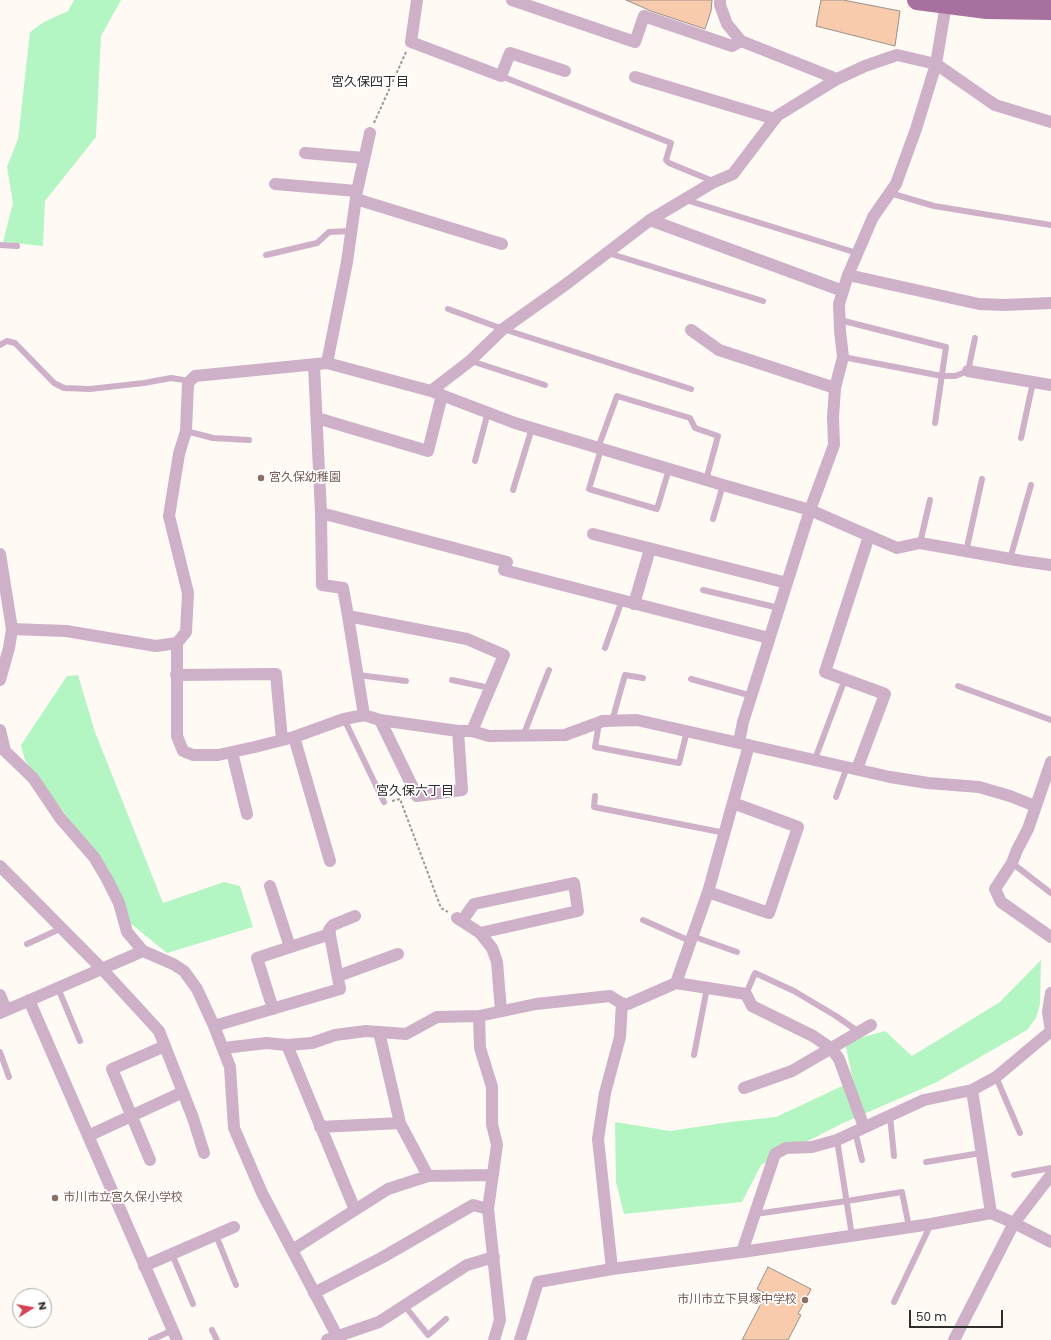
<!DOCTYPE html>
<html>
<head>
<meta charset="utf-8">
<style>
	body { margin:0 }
	#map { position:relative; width:1051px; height:1340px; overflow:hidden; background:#fffaf4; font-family:Poppins,sans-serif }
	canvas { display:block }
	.north { position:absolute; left:12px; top:1288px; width:40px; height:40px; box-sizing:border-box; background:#fff; border:1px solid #acabab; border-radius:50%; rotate:79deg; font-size:11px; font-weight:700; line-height:16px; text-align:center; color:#2f2e2c }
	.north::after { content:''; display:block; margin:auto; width:14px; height:18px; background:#d34256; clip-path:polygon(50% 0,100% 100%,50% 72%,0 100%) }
	.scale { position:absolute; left:909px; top:1310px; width:94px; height:18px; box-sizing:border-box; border:2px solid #2f2e2c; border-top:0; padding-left:5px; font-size:12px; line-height:14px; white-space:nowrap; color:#2f2e2c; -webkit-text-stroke:3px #fff; paint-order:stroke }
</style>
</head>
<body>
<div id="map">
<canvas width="1051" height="1340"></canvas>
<div class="north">N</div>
<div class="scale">50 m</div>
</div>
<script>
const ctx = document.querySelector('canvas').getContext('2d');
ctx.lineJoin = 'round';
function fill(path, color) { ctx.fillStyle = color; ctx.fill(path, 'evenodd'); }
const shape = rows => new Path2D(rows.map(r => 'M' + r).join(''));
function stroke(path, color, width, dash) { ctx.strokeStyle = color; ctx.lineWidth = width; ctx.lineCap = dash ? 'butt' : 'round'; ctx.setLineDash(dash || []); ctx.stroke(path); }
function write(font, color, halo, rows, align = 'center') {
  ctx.font = font + ' Poppins,"Noto Sans JP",sans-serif'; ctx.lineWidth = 3.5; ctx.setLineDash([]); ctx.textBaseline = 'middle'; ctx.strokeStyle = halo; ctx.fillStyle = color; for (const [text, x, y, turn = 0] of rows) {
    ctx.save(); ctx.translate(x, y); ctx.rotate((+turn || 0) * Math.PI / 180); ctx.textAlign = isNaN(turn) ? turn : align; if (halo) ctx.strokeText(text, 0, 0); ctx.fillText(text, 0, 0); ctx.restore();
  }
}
fill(shape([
	[74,0,121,0,101,36,96,137,45,201,43,246,3,242,13,203,7,167,18,139,30,32,44,22,68,11],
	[78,675,95,732,163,903,224,882,240,886,253,927,167,953,130,923,117,889,65,814,25,760,21,745,67,676],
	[1041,960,1040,1004,1036,1018,1027,1030,937,1082,841,1124,761,1165,742,1202,624,1214,616,1182,615,1122,670,1131,730,1122,776,1117,853,1081,845,1042,885,1031,912,1056,1000,1002]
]), '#b3f5c3');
const building = shape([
	[626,0,712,0,711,11,705,29,651,11,626,0],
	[821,0,843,0,900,11,895,46,816,26,821,0],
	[768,1267,811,1289,798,1314,801,1315,788,1340,742,1340,766,1294,757,1289,768,1267]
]);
fill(building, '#f8cbac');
stroke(building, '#98928e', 1);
stroke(shape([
	[374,123,406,52],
	[392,801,400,799,441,908,448,912]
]), '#9e9b97', 2, [3, 2]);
stroke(shape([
	[501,76,671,143,666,160,669,163,715,182],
	[890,193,934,206,1051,225],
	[686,200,857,253],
	[0,245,17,246],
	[608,253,763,301],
	[266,255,317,243,329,232,351,231],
	[448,309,503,329,691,389],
	[840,320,946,347,935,423],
	[0,345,7,341,15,343,54,383,64,388,90,389,144,383,171,378,190,381],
	[843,357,942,376,955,376,968,371,975,338],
	[471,361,545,385],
	[186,431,213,438,249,440],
	[1021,438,1033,382],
	[598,448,617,396,690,418,695,428,718,436,706,480],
	[601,449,589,489,657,509,669,469],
	[475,461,488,412],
	[513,490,532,428],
	[713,519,723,485],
	[920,543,930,500],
	[966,552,982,479],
	[1010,559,1031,485],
	[703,590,779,608],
	[605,648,622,600],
	[358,675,406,681],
	[691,679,752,696],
	[452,680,490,688],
	[958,686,1051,720],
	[344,719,384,802],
	[612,721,625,675,643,678],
	[599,723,595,747,679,763,687,731],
	[523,736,549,670],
	[815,759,845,679],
	[595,796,594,807,725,833],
	[836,797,847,767],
	[1012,863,1051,893],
	[643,920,690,941],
	[692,936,737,952],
	[27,944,62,928],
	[58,988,80,1041],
	[746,994,755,973,794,991,836,1016,859,1032],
	[0,1052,9,1077],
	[694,1055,707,988],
	[996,1077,1020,1133],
	[890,1116,894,1156],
	[855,1131,862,1160],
	[837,1140,852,1236],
	[926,1162,981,1153],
	[1014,1175,1051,1168],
	[755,1214,847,1201,902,1192,909,1227],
	[216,1235,236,1285],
	[172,1254,193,1304],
	[894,1302,931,1224],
	[404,1305,428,1335,446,1319],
	[212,1330,217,1340],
	[151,1340,173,1330]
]), '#cfb0c9', 6);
stroke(shape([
	[417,0,411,42,501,76,510,53,565,71],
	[512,0,635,42,644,16,732,46,741,41],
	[720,0,720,5,727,24,741,41,837,79],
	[635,77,775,119],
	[305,153,364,158],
	[275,184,357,191,347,262,327,363],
	[357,191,370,133],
	[356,199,502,244],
	[650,220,843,291],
	[848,275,979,304,1004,305,1051,303],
	[691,330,719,350,835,388],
	[314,365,321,513,322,585,343,588,348,616],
	[968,371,1051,385],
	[431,391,470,361,503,329,565,285,650,220,712,183,733,174,777,116,837,79,865,66,897,55,936,64,995,105,1051,122],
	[317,418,428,451,442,395],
	[321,513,507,562,504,570,769,638],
	[593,534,787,583],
	[0,554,12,629,9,648,0,680],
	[634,604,650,549],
	[12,629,66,631,156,646,177,643,186,632,188,593,169,516,179,454,186,431,188,383,195,376,327,363,431,391,515,423,723,485,810,510,897,548,920,543,1022,561,1051,565],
	[177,643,177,736,183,751,193,755,218,755,255,747,294,737,344,719,364,715,380,720,458,731,472,731,489,736,565,735,603,721,637,720,890,777,928,783,979,787,1010,796,1035,806],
	[176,675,276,674,282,740],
	[364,715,348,616,467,639,504,655,472,731],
	[380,720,417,796,462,790,458,731],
	[0,730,5,751,33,778,60,818,94,857,107,879,119,903,127,932,143,951,173,964,184,971,197,989,214,1026,230,1067,234,1128,262,1193,334,1330,337,1340],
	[294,737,330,861],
	[739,742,743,722,810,510,834,445,833,417,835,388,843,357,840,331,839,304,848,275,873,217,896,184,916,129,936,64,946,4],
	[232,752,247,814],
	[1051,762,1028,829,1017,850,1012,863,995,889,1001,902,1051,937],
	[857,769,885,694,825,672,869,536],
	[0,866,102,969,159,1031,193,1118,204,1153],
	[270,886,290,947],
	[708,892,769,913,798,827,733,803],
	[457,918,480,933,492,948,497,962,501,1011],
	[462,921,474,904,574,883,578,911,480,933],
	[338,976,398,954],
	[676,983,708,892,749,745],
	[1051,993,1048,1012,1051,1031],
	[0,995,6,1010],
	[29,1000,177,1340],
	[273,1009,257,958,330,934],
	[0,1013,143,951],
	[479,1016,480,1048,492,1087,492,1124,497,1145,488,1209,500,1320,494,1340],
	[214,1026,340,989,329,930,333,925,355,916],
	[379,1032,400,1123,428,1176],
	[287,1045,355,1210],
	[224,1048,266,1043,287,1045,312,1043,335,1035,366,1031,406,1034,437,1017,479,1016,536,1004,610,996,624,1005,628,1004,676,983,746,994,752,1006,813,1036,832,1049,839,1059,864,1127],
	[744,1088,792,1071,871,1025],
	[972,1090,991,1213],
	[320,1127,400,1123],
	[88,1136,183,1092],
	[150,1160,112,1069,165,1046],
	[292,1250,388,1189,428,1176,493,1175],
	[742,1252,775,1154,786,1148,812,1147,837,1140,924,1100,972,1090,996,1077,1051,1031],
	[144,1266,234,1227],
	[612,1269,598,1139,605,1093,620,1037,622,1003],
	[314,1293,383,1257,473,1205,488,1209],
	[327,1340,379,1322,467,1265,494,1257],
	[520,1340,538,1282,612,1269,742,1252,931,1224,991,1213,1014,1223,1051,1242],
	[954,1340,1014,1223,1051,1175]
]), '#cfb0c9', 12);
stroke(shape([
	[917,0,987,9,1051,10]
]), '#a7709e', 20);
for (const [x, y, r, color] of [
	[261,478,4,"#8d6e63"],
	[55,1198,4,"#8d6e63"],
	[805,1300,4,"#8d6e63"]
]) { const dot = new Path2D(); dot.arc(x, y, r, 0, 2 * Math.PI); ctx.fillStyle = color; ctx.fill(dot); stroke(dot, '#fff', 1.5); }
write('12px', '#785e54', '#fff', [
	["宮久保幼稚園",269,478],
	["市川市立宮久保小学校",63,1198],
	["市川市立下貝塚中学校",797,1300,"right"]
], 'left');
write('13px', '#2f2e2c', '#fff', [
	["宮久保四丁目",370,83],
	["宮久保六丁目",415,792]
]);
</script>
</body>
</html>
